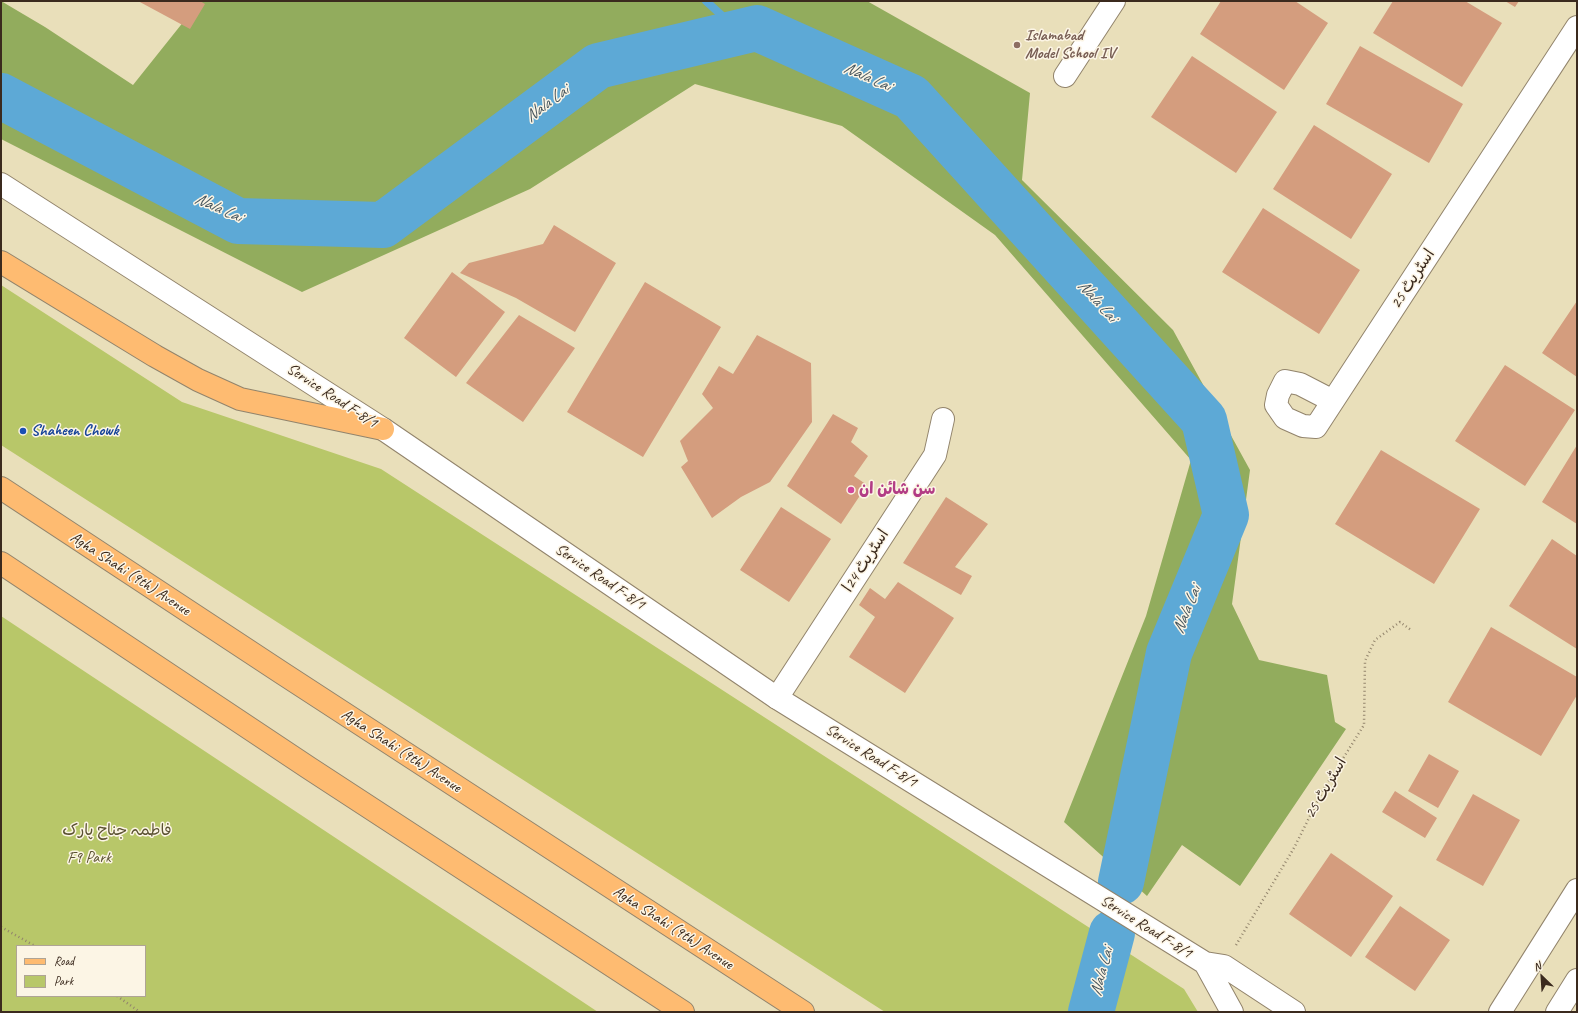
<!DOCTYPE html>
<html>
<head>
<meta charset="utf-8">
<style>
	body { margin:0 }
	#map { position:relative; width:1578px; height:1013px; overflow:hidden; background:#e9dfba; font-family:Caveat,sans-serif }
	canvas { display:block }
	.frame { position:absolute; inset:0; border:2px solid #3b2a1e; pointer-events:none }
	.legend { position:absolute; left:16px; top:945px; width:130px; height:52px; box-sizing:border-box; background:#fcf5e5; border:1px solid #afa495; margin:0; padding:5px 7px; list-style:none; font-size:12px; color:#3b2a1e }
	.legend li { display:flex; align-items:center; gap:8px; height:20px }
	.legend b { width:20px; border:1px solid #afa495 }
	.north { position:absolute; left:1522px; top:957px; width:40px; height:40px; -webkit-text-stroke:3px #fcf5e5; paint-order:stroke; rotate:335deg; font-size:11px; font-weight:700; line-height:16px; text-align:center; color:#3b2a1e }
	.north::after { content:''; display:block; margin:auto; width:14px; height:18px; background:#3b2a1e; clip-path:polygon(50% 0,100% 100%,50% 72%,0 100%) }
</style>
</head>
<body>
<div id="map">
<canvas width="1578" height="1013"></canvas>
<div class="frame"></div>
<ul class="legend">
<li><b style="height:5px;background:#febb71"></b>Road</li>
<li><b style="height:11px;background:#b8c769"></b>Park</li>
</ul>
<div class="north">N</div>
</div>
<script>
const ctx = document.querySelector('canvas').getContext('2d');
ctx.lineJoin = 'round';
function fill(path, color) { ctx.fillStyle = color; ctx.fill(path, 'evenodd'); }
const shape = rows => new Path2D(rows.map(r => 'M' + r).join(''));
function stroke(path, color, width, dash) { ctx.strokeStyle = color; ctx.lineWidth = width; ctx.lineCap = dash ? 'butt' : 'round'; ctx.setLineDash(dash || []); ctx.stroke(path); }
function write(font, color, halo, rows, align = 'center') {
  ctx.font = font + ' Caveat,"Playpen Sans Arabic",sans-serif'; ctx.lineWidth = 3; ctx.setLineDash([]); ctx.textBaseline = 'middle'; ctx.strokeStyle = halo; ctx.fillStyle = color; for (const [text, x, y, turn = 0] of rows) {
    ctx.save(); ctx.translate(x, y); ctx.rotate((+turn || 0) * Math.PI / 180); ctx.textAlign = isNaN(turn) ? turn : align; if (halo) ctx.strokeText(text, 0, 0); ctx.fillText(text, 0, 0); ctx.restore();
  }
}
fill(shape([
	[1,285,182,402,381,469,1184,989,1198,1012,885,1012,1,445],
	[1,616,598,1012,1,1012],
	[17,946,145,946,145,996,17,996]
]), '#b8c769');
fill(shape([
	[1,1,45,27,133,85,200,1,867,1,1030,93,1022,180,1173,330,1250,470,1232,604,1259,660,1327,675,1335,722,1346,729,1240,886,1182,845,1147,896,1064,822,1146,616,1191,460,995,235,842,126,695,84,530,189,302,292,1,139]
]), '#92ac5d');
stroke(shape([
	[706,1,740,32]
]), '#5da9d6', 8);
stroke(shape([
	[1,96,238,221,383,225,598,66,757,28,911,97,1204,420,1226,515,1169,653,1121,882],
	[1091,1012,1112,933]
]), '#5da9d6', 46);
fill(shape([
	[138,1,200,1,205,4,190,29],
	[1221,1,1295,1,1328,23,1284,90,1200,34],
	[1393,1,1465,1,1502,23,1462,87,1373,33],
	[1505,1,1519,1,1515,7],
	[1360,46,1463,104,1429,163,1326,104],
	[1192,56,1277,112,1236,173,1151,117],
	[1314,125,1392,174,1351,239,1273,189],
	[1263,208,1360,270,1319,334,1222,272],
	[554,225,616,263,575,332,516,298,460,273,469,263,543,244],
	[452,272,505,312,456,377,404,338],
	[645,282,721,327,643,457,567,412],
	[1577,301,1577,377,1542,353],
	[519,315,575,348,523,422,466,383],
	[757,335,811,363,812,422,770,482,741,497,712,518,681,467,688,461,680,441,713,408,702,394,719,366,733,374],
	[1505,365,1575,410,1525,486,1455,441],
	[833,414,858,428,851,442,868,456,854,476,867,485,841,524,787,486],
	[1577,445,1577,524,1542,502],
	[1381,450,1480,509,1434,584,1335,524],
	[946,497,988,524,955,567,972,576,961,595,903,563],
	[781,507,831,539,789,602,740,570],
	[1552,539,1577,556,1577,649,1509,606],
	[898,582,954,618,905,693,849,657,875,617,859,605,870,588,885,599],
	[1491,627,1577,677,1577,695,1541,756,1448,702],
	[1429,754,1459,771,1438,808,1408,791],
	[1395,791,1437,818,1425,838,1382,812],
	[1473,794,1520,820,1483,886,1436,860],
	[1331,853,1393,896,1351,957,1289,914],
	[1400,906,1450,940,1415,991,1365,957]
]), '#d49d7e');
const minor = shape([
	[1065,76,1114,1],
	[1331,400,1300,384,1285,381,1278,395,1276,405,1285,418,1303,426,1316,427,1577,27],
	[777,698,935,455,943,419]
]);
const tertiary = shape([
	[1,184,383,429,777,698,1205,963,1224,966,1294,1012],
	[1205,963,1232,1012],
	[1500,1012,1577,890],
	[1557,1012,1577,980]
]);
const primary = shape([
	[1,262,155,356,198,380,240,399,383,429],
	[1,488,282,673,803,1012],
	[1,563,309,768,683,1012]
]);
stroke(minor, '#92846c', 24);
stroke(tertiary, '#92846c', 24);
stroke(primary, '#92846c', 24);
stroke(shape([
	[1,927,35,946],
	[1236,945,1294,848,1322,792,1364,725,1365,661,1375,640,1400,622,1411,630],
	[117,996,140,1012]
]), '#92846c', 2.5, [1, 3]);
stroke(minor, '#fff', 22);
stroke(tertiary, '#fff', 22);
stroke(primary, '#febb71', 22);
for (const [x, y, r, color] of [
	[1017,45,4,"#8d6e63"],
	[23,431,4,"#1a4fb4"],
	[851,490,4,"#d1479c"]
]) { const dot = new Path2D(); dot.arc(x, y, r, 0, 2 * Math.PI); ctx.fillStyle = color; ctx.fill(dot); stroke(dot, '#fcf5e5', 1.5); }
write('bold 16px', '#785e54', '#fcf5e5', [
	["Islamabad",1025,36],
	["Model School IV",1025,54]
], 'left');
write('16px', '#3b2a1e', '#fcf5e5', [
	["اسٹریٹ 25",1413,279,-57],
	["Service Road F-8/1",332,396,33],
	["اسٹریٹ 24ا",866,561,-57],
	["Agha Shahi (9th) Avenue",130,574,33],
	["Service Road F-8/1",600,577,34],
	["Agha Shahi (9th) Avenue",401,751,33],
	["Service Road F-8/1",871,756,32],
	["اسٹریٹ 25",1326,788,-60],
	["Service Road F-8/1",1146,927,32],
	["Agha Shahi (9th) Avenue",673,928,33]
]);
write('bold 16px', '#164399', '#fcf5e5', [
	["Shaheen Chowk",31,431]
], 'left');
write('bold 16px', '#b23c85', '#fcf5e5', [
	["سن شائن ان",859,490]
], 'left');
write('16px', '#5a5131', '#fcf5e5', [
	["فاطمہ جناح پارک",117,831],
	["F9 Park",89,858]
]);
write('italic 17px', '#47565e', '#fcf5e5', [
	["Nala Lai",867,77,24],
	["Nala Lai",547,104,-37],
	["Nala Lai",218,208,24],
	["Nala Lai",1097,301,48],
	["Nala Lai",1187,610,-68],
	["Nala Lai",1102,972,-75]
]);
</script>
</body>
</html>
